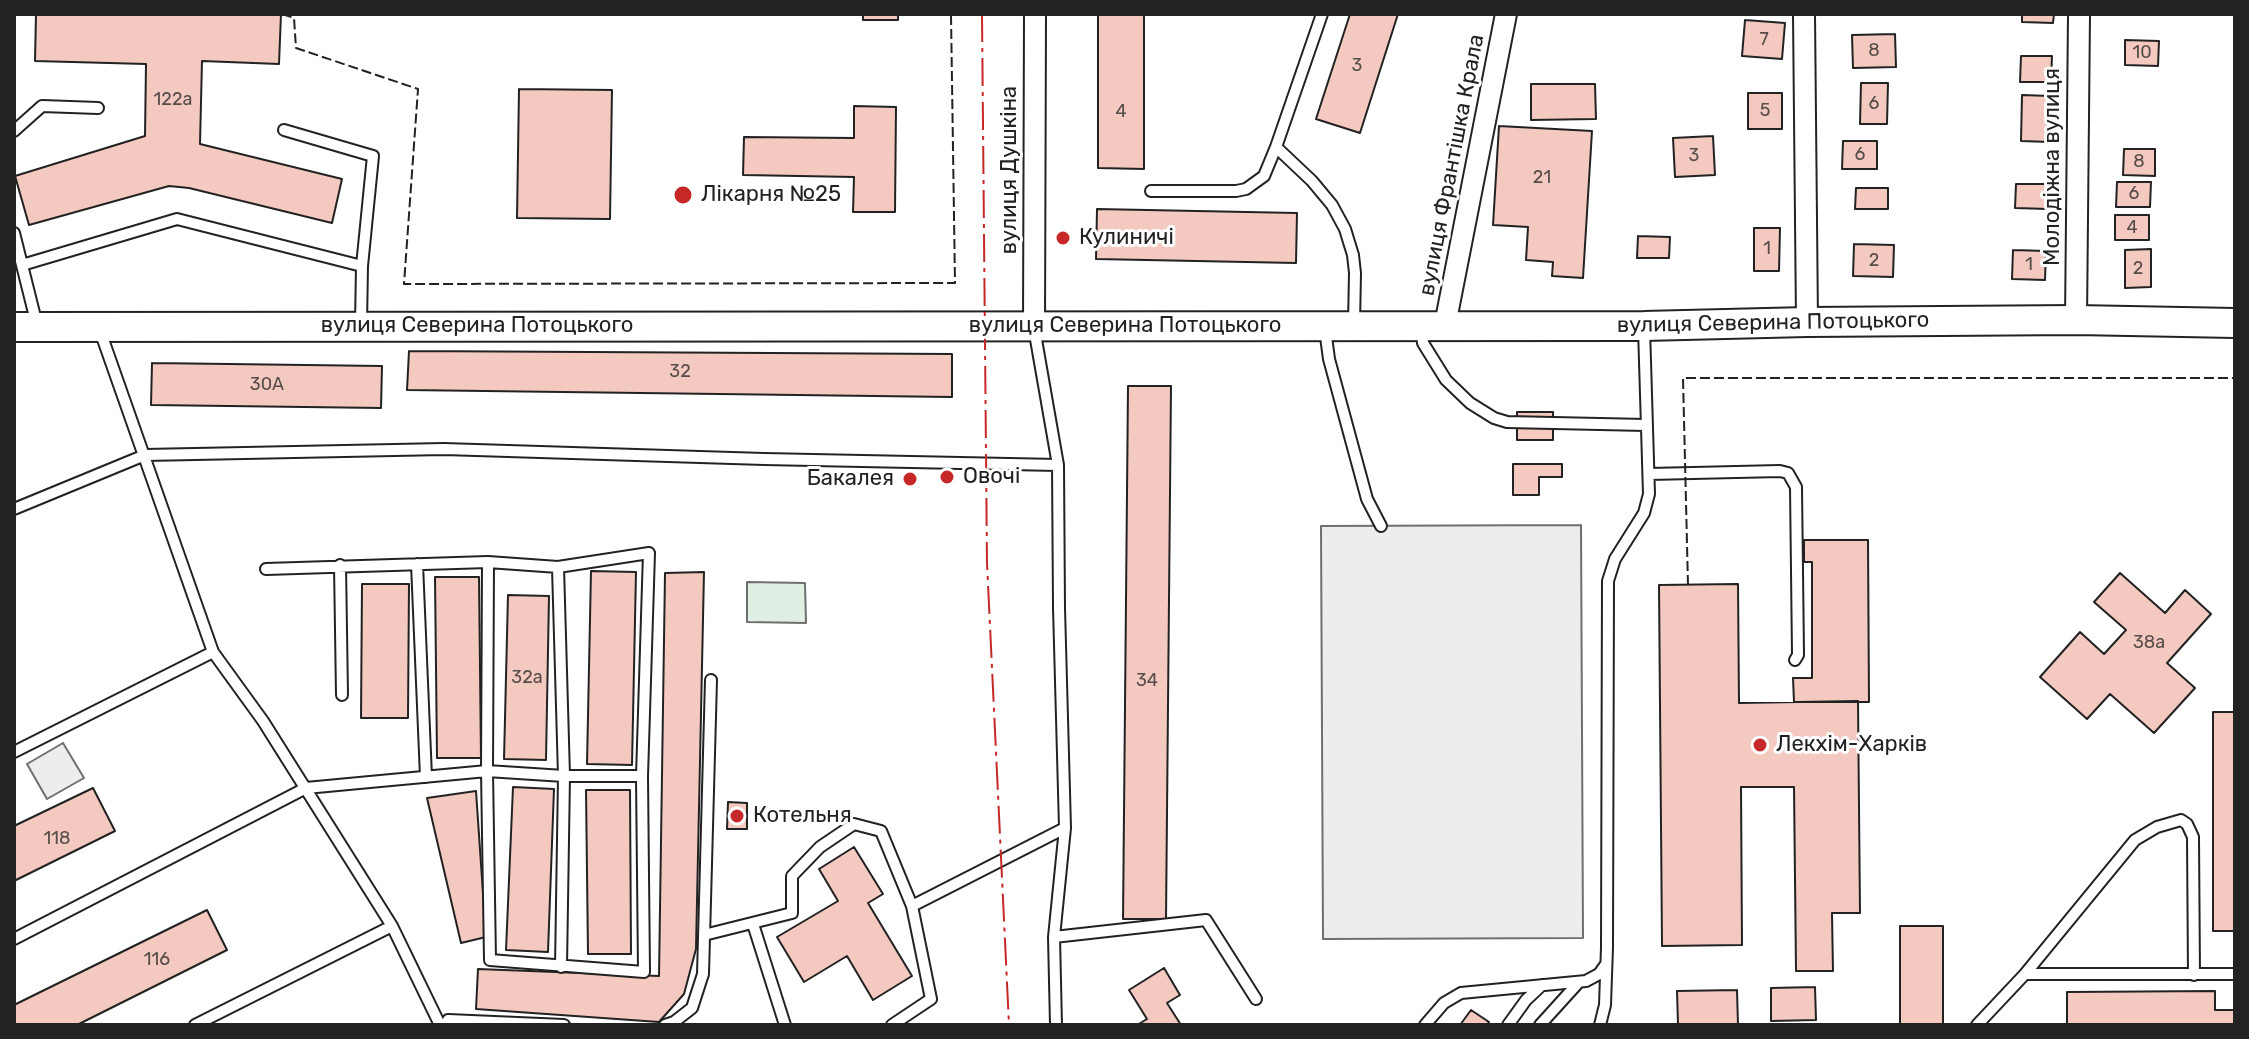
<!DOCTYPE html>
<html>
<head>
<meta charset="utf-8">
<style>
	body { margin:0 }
	#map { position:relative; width:2249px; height:1039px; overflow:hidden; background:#fff; font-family:Rubik,sans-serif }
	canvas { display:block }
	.frame { position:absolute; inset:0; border:16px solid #222; pointer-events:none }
</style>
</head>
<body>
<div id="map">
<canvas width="2249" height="1039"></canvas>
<div class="frame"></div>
</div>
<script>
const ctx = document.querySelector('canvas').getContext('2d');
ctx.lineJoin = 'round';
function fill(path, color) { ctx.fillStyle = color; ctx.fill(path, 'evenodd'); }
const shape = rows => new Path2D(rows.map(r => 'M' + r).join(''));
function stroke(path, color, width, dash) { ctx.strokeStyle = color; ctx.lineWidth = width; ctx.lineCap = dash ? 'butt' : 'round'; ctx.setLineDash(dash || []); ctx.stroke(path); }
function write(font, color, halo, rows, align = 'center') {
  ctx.font = font + ' Rubik,sans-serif'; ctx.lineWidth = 6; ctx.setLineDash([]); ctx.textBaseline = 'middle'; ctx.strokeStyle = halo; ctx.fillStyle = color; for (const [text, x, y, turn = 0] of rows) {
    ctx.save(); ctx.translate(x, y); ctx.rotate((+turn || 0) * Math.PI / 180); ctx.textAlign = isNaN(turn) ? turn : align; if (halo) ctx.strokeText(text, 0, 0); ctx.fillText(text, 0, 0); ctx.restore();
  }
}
const green = shape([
	[747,582,805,583,806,623,747,622,747,582]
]);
fill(green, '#e0efe3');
stroke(green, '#6f6f6f', 2);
const parking = shape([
	[1581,525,1583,938,1323,939,1321,526,1581,525],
	[63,743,84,778,47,799,27,764,63,743]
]);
fill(parking, '#ededed');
stroke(parking, '#6f6f6f', 2);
const building = shape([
	[36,14,281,14,279,64,202,61,200,144,342,179,332,223,189,188,169,186,29,225,15,176,145,136,146,64,35,61,36,14],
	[863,14,898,14,898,20,863,20,863,14],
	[1098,14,1144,14,1144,169,1098,168,1098,14],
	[1350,14,1398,14,1360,133,1316,119,1350,14],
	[2022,14,2054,14,2053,23,2022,22,2022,14],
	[1745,20,1785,23,1782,59,1742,56,1745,20],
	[1895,34,1896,67,1853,68,1852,35,1895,34],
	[2125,40,2159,41,2158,66,2125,65,2125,40],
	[2021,56,2052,56,2051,82,2020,82,2021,56],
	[1861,83,1888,83,1887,124,1860,124,1861,83],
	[1531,84,1595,84,1596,119,1531,120,1531,84],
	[519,89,612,90,610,219,517,218,519,89],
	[1748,93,1782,93,1782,129,1748,129,1748,93],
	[2022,95,2051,96,2050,142,2021,141,2022,95],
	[854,106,896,107,895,212,853,212,854,177,743,175,744,137,854,138,854,106],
	[1499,126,1592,131,1583,278,1552,276,1553,262,1526,260,1528,227,1493,225,1499,126],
	[1713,136,1715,175,1675,177,1673,138,1713,136],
	[1843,141,1877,141,1877,169,1842,169,1843,141],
	[2124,149,2155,149,2155,176,2123,175,2124,149],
	[2117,182,2151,182,2150,207,2116,207,2117,182],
	[2016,184,2049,184,2048,209,2015,208,2016,184],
	[1856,188,1888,188,1888,209,1855,209,1856,188],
	[1097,209,1297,213,1296,263,1096,259,1097,209],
	[2115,215,2149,215,2149,240,2115,240,2115,215],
	[1754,228,1780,228,1779,271,1754,271,1754,228],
	[1638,236,1670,237,1669,258,1637,258,1638,236],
	[1854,244,1894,245,1893,277,1853,276,1854,244],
	[2151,249,2151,287,2125,288,2125,250,2151,249],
	[2013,250,2046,251,2045,280,2012,279,2013,250],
	[409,351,952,354,952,397,407,390,409,351],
	[152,363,382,366,381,408,151,405,152,363],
	[1128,386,1171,386,1166,919,1123,919,1128,386],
	[1517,412,1553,412,1553,440,1517,440,1517,412],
	[1513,464,1562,464,1562,477,1539,477,1539,495,1513,495,1513,464],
	[1804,540,1868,540,1869,702,1794,702,1793,678,1812,678,1812,562,1804,562,1804,540],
	[591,571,636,572,632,765,587,764,591,571],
	[704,572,696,949,684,994,659,1022,476,1009,478,969,659,976,665,573,704,572],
	[2120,573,2165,613,2185,590,2211,614,2167,663,2195,688,2154,733,2110,694,2087,719,2040,677,2080,632,2104,654,2126,630,2094,602,2120,573],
	[435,577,479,577,481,758,437,758,435,577],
	[362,584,409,584,408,718,361,718,362,584],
	[1738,584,1739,703,1858,701,1860,913,1832,913,1833,971,1796,971,1794,787,1741,787,1742,945,1662,946,1659,585,1738,584],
	[508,595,549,596,546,760,504,759,508,595],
	[2213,712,2235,712,2235,931,2213,931,2213,712],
	[513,787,554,789,548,952,506,950,513,787],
	[93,788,115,831,14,881,14,826,93,788],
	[586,790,630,790,631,954,588,954,586,790],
	[476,791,486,937,461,943,427,798,476,791],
	[728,802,747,803,747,829,727,829,728,802],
	[854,847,883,894,868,903,912,976,873,1000,847,956,804,982,777,937,838,901,819,869,854,847],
	[207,910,227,950,77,1025,14,1025,14,1005,207,910],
	[1900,926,1943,926,1943,1025,1900,1025,1900,926],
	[1164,968,1180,995,1167,1003,1181,1025,1137,1025,1147,1019,1129,990,1164,968],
	[1815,987,1816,1020,1771,1021,1771,988,1815,987],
	[1737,990,1738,1025,1678,1025,1677,991,1737,990],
	[2215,991,2215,1010,2235,1010,2235,1025,2067,1025,2067,992,2215,991],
	[1471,1010,1489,1022,1487,1025,1460,1025,1471,1010]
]);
fill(building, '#f3c9c0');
stroke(building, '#222', 2);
const lane = shape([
	[284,130,373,156,362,266],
	[14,131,42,106,98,108],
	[1276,147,1322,14],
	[1151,191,1236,191,1246,189,1264,176,1276,147,1312,181,1332,205,1345,229,1353,255,1355,273,1354,324],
	[14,233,37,325],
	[22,265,177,219,362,266,361,324],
	[1421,327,1423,343,1446,380,1470,403,1494,418,1507,422,1646,425],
	[99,328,213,652,263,721,392,926,440,1025],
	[1034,328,1058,465],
	[1325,329,1329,359,1367,499,1381,526],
	[1649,474,1780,471,1788,473,1796,487,1798,655,1795,660],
	[14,509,145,455,444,449,764,459,1058,465,1059,608,1065,828,912,906,881,831,854,824,820,847,792,876,792,913,704,935],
	[417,564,426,777],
	[340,565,342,695],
	[558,567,564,776,561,967],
	[266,569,488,562],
	[14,752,213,652],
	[1065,828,1054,937,1206,920,1256,999],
	[753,924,785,1025],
	[1054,937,1056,1025],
	[14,939,306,788,487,771,564,776,642,776,649,553,558,567,488,562,487,771,490,960,644,972,642,776],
	[2025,974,2135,840,2157,827,2181,820,2187,824,2193,837,2194,975],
	[195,1025,392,926],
	[445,1025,448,1020,564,1025],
	[665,1025,674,1022,692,1008,703,974,711,680],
	[892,1025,931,999,912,906],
	[1425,1025,1444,1003,1461,993,1586,981,1599,974,1606,964],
	[1508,1025,1526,1000,1542,985],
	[1540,1025,1579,982],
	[1600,1025,1605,1005,1607,947,1608,581,1615,559,1644,513,1649,494,1644,328],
	[1977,1025,2025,974,2235,974]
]);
const street = shape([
	[1804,14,1807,322],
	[2076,320,2079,14],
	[1445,325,1506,14],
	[1034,326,1035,14]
]);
const secondary = shape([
	[14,327,1644,326,1807,322,2076,320,2235,323]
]);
stroke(lane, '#222', 14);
stroke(street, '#222', 24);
stroke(secondary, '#222', 32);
stroke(lane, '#fff', 10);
stroke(street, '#fff', 20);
stroke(secondary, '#fff', 28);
stroke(shape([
	[282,14,294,18,296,48,418,89,404,284,955,283,951,14],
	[1688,585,1683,378,2235,378]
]), '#222', 2, [10, 4]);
stroke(shape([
	[982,14,987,563,1009,1025]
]), '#c62828', 2, [28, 6, 4, 6]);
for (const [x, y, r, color] of [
	[683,195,10,"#c62828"],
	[1063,238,8,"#c62828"],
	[947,477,8,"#c62828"],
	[910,479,8,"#c62828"],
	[1760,745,8,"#c62828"],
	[737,816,8,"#c62828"]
]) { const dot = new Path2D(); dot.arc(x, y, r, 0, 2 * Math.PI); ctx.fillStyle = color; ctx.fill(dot); stroke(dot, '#fff', 3); }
write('18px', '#564c4a', null, [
	["7",1764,40],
	["8",1874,51],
	["10",2142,53],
	["3",1357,66],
	["122а",173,100],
	["6",1874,104],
	["5",1765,111],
	["4",1121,112],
	["6",1860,155],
	["3",1694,156],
	["8",2139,162],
	["21",1542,178],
	["6",2134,194],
	["4",2132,228],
	["1",1767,249],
	["2",1874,261],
	["1",2029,265],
	["2",2138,269],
	["32",680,372],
	["30А",267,385],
	["38а",2149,643],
	["32а",527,678],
	["34",1147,681],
	["118",57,839],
	["116",157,960]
]);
write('22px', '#222', '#fff', [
	["вулиця Франтішка Крала",1452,165,-79],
	["Молодіжна вулиця",2053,167,-90],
	["вулиця Душкіна",1010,170,-90],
	["вулиця Северина Потоцького",1773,323,-1],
	["вулиця Северина Потоцького",477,326],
	["вулиця Северина Потоцького",1125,326]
]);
write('22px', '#222', '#fff', [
	["Лікарня №25",701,195],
	["Кулиничі",1079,238],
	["Овочі",963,477],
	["Бакалея",894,479,"right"],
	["Лекхім-Харків",1776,745],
	["Котельня",753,816]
], 'left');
</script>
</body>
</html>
